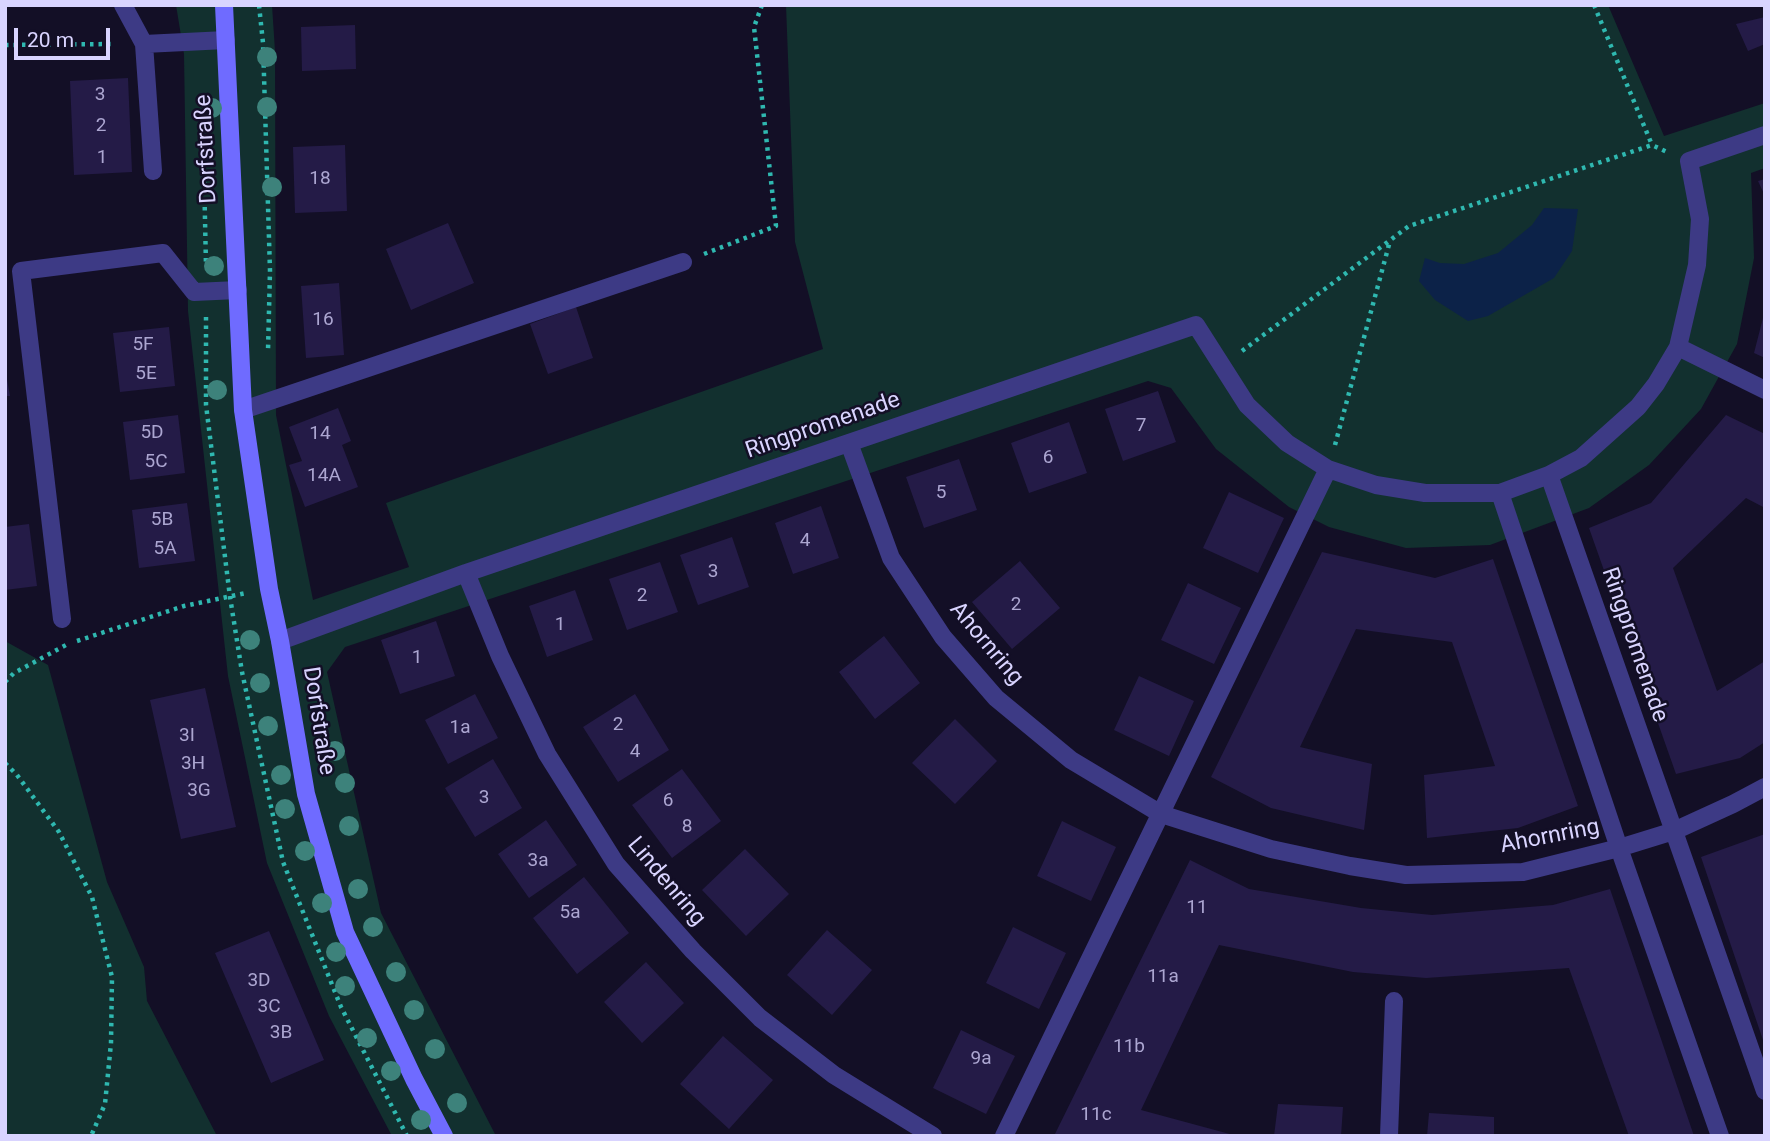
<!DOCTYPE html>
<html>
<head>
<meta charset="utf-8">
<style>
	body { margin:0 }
	#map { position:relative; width:1770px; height:1141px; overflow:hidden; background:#130f26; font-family:Roboto,sans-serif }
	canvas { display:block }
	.frame { position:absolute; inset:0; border:7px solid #d9d4ff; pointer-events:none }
	.scale { position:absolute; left:14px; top:28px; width:96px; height:32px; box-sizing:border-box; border:4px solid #d9d4ff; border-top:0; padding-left:9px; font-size:21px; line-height:24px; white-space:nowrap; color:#d9d4ff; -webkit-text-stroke:5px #130f26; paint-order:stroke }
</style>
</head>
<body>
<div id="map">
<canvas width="1770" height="1141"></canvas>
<div class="frame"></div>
<div class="scale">20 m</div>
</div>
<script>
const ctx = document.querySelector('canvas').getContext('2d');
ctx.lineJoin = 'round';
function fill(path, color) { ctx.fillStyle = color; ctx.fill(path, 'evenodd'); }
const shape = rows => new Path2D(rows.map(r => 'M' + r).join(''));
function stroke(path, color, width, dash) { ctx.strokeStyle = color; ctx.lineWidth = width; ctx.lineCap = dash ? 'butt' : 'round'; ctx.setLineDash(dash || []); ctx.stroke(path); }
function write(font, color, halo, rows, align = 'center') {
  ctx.font = font + ' Roboto,sans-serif'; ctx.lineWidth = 5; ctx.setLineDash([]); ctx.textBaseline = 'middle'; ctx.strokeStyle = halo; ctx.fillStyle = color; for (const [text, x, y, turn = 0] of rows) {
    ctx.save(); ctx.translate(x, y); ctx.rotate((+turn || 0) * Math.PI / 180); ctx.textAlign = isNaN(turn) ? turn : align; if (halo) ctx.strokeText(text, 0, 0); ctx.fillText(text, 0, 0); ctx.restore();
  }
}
fill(shape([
	[176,5,272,5,275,51,276,415,313,600,409,567,386,503,823,349,795,242,786,5,1608,5,1664,136,1765,103,1765,168,1751,173,1754,258,1737,344,1701,409,1649,465,1589,508,1490,545,1406,548,1329,527,1289,507,1216,449,1171,388,1148,381,345,647,327,672,381,913,496,1136,392,1136,329,1016,267,863,228,676,188,311,184,54],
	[5,641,48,665,107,882,144,967,147,1001,217,1136,5,1136]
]), '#12302f');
fill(shape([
	[1544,208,1578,209,1572,251,1554,278,1488,316,1468,321,1435,300,1419,281,1425,258,1440,263,1464,264,1498,253,1532,225]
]), '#0c2248');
fill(shape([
	[1765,17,1765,44,1748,51,1736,24],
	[355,25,356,69,302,71,301,27],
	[128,78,132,172,74,175,70,81],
	[345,145,347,211,295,213,293,147],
	[1765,179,1765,196,1758,181],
	[448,223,474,283,411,310,386,249],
	[339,283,344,355,306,358,301,286],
	[576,307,593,358,548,374,530,324],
	[1764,314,1765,314,1765,358,1754,353],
	[169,327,175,386,120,392,113,333],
	[5,368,10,396,5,396],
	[1158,391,1176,442,1123,461,1105,409],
	[338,408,351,441,342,445,358,487,305,507,289,465,302,461,289,427],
	[178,415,185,473,130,480,123,422],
	[1726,415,1765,434,1765,508,1746,498,1673,568,1717,691,1765,661,1765,742,1740,758,1676,774,1589,528,1651,503],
	[1069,422,1087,473,1029,493,1011,443],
	[959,459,977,510,924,528,906,477],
	[1229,492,1284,518,1258,573,1203,548],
	[187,503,195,561,139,568,132,510],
	[821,506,839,558,793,574,775,523],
	[29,524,37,586,5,590,5,527],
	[732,537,749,587,698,605,680,555],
	[1322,552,1435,578,1493,559,1578,806,1518,828,1427,838,1424,775,1495,766,1452,642,1356,629,1300,747,1372,764,1364,830,1271,808,1211,777],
	[1020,561,1060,608,1012,649,972,602],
	[660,562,678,612,627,630,609,579],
	[1188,583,1241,608,1214,664,1161,640],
	[575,590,593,640,547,657,529,606],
	[436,621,455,676,400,694,381,640],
	[884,636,920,683,875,719,839,672],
	[1139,676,1194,701,1169,756,1114,730],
	[205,688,236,827,181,839,150,700],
	[475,694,498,738,448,764,425,720],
	[635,694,669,750,618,782,583,727],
	[955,719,997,761,955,804,912,763],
	[493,759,522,808,475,837,445,788],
	[682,769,721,821,672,858,632,805],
	[546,820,577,865,529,898,498,854],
	[1062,821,1116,847,1091,901,1037,876],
	[1765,834,1765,1043,1764,1043,1701,857],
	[745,849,789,894,746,936,702,890],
	[1190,860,1249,889,1361,908,1432,915,1553,905,1610,889,1694,1136,1629,1136,1569,968,1426,978,1353,972,1219,945,1141,1110,1237,1136,1054,1136],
	[584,877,629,933,577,974,533,918],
	[1013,927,1066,953,1039,1009,986,983],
	[827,930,872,970,832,1015,787,975],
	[269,931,324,1060,271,1083,215,953],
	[646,962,684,1003,642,1043,604,1002],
	[961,1030,1015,1056,986,1114,933,1088],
	[723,1036,773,1080,729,1129,680,1084],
	[1278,1104,1343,1107,1341,1136,1274,1136],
	[1429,1113,1494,1117,1494,1136,1427,1136]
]), '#241b47');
stroke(shape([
	[259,5,263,43,270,271,268,351],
	[1594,5,1652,145],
	[5,45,115,44],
	[204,173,206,266],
	[704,254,776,226,754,27,762,5],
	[206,317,206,405,230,597,242,672,283,862,341,1007,407,1136],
	[1242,351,1409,226,1652,145,1667,152],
	[1335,445,1390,241],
	[77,641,184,606,246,593],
	[5,682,14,673,66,645],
	[5,763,17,775,59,832,92,897,112,977,111,1043,105,1104,91,1136]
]), '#2fb8b0', 4.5, [3.5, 5]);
stroke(shape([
	[243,410,683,262],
	[1389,1136,1394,1001]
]), '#3d3a85', 18);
stroke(shape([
	[123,5,144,44,226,40],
	[144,44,153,171],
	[1678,347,1765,390],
	[849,443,891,558,943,637,996,698,1071,760,1161,814,1271,849,1350,866,1406,875,1523,872,1619,848,1674,831,1733,804,1765,787],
	[1549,475,1765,1091],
	[1500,493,1619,848,1720,1136],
	[466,573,500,656,547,754,616,864,693,951,760,1018,834,1075,933,1136],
	[62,619,21,271,163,253,194,292,238,290],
	[280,641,466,573,1196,325,1247,405,1287,443,1328,469,1376,485,1425,493,1500,493,1549,475,1581,458,1638,407,1656,384,1678,347,1697,265,1700,219,1689,161,1765,135],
	[1004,1136,1328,469]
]), '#3d3a85', 18);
stroke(shape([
	[224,5,243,410,269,589,280,641,306,794,345,932,414,1079,444,1136]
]), '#6f6bff', 18);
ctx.fillStyle = '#3d827b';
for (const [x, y] of [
	[267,57],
	[267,107],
	[212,108],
	[272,187],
	[214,266],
	[217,390],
	[250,640],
	[260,683],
	[268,726],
	[335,751],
	[281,775],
	[345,783],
	[285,809],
	[349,826],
	[305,851],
	[358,889],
	[322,903],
	[373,927],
	[336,952],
	[396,972],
	[345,986],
	[414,1010],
	[367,1038],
	[435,1049],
	[391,1071],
	[457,1103],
	[421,1120]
]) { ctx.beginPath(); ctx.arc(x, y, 10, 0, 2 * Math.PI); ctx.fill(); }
write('19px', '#aca6d1', null, [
	["3",100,95],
	["2",101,126],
	["1",102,158],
	["18",320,179],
	["16",323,320],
	["5F",143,345],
	["5E",146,374],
	["7",1141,426],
	["5D",152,433],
	["14",320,434],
	["6",1048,458],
	["5C",156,462],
	["14A",324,476],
	["5",941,493],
	["5B",162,520],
	["4",805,541],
	["5A",165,549],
	["3",713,572],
	["2",642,596],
	["2",1016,605],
	["1",560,625],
	["1",417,658],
	["2",618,725],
	["1a",460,728],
	["3I",187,736],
	["4",635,752],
	["3H",193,764],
	["3G",199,791],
	["3",484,798],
	["6",668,801],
	["8",687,827],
	["3a",538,861],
	["11",1197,908],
	["5a",570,913],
	["11a",1163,977],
	["3D",259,981],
	["3C",269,1007],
	["3B",281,1033],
	["11b",1129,1047],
	["9a",981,1059],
	["11c",1096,1115]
]);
write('23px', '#d9d4ff', '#130f26', [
	["Dorfstraße",207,149,-93],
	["Ringpromenade",823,426,-19],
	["Ahornring",986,644,50],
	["Ringpromenade",1634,645,71],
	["Dorfstraße",318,721,81],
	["Ahornring",1550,837,-11],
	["Lindenring",666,882,50]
]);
</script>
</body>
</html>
